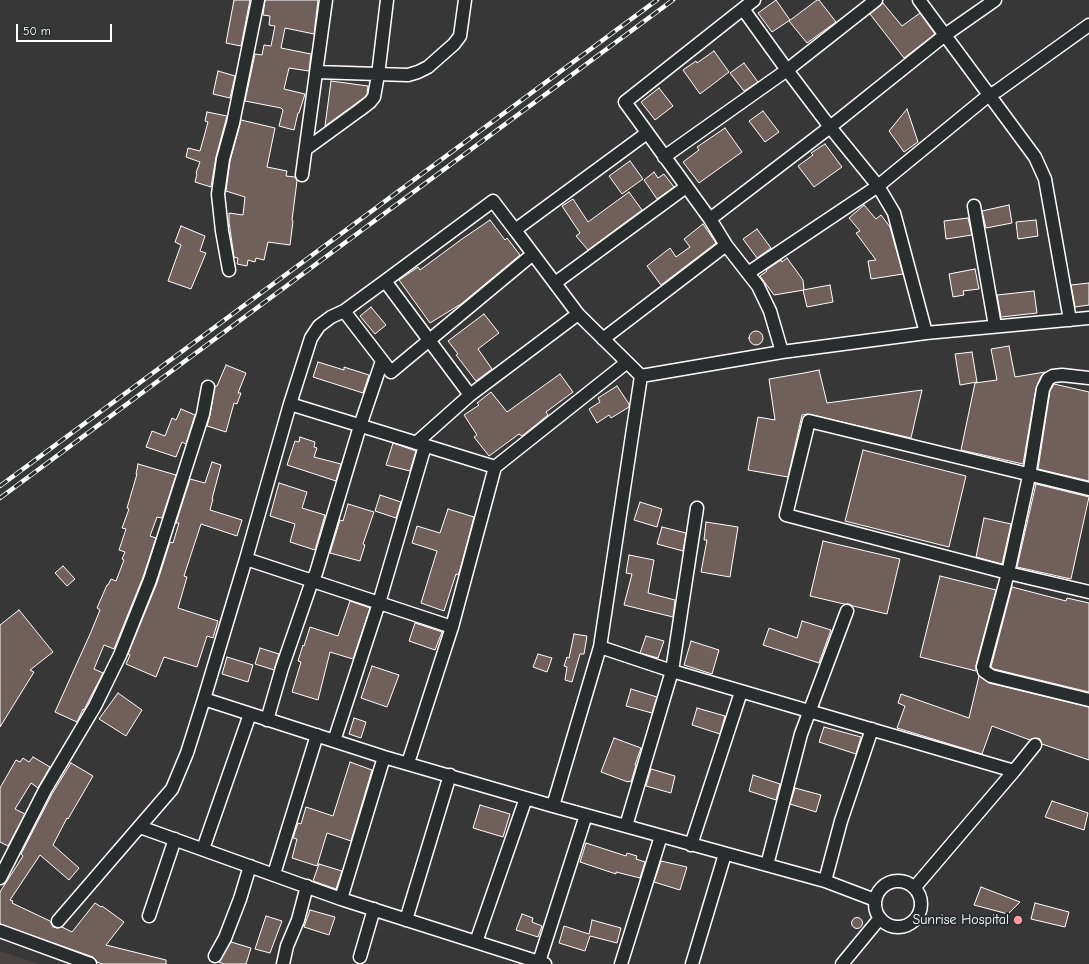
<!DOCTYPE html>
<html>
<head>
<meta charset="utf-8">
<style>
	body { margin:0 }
	#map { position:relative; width:1089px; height:964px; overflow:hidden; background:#383737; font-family:"Comic Neue",sans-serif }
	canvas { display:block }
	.scale { position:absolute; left:16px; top:24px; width:96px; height:18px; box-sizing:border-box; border:2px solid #fff; border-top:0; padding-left:5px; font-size:12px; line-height:14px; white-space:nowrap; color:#fff; -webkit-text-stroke:3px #2a2d2e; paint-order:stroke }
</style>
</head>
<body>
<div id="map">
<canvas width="1089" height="964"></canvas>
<div class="scale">50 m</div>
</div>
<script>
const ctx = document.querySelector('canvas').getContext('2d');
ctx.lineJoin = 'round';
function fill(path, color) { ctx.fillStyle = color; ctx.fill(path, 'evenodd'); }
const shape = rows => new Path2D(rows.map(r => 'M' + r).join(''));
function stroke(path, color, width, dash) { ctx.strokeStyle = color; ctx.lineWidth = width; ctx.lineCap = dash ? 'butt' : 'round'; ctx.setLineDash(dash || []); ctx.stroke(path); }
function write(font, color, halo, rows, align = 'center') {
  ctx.font = font + ' "Comic Neue",sans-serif'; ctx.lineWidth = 4; ctx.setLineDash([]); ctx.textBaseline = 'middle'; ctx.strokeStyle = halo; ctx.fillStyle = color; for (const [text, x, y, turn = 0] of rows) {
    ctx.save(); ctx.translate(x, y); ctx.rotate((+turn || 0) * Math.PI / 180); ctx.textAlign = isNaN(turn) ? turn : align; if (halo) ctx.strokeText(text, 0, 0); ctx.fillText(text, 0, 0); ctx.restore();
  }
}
fill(shape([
	[0,951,40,964,0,964]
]), '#494342');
const building = shape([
	[234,0,250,0,241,46,226,43,234,0],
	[265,0,318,0,314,34,285,28,281,48,311,54,309,71,289,68,284,89,305,94,299,113,298,113,294,130,279,126,283,110,281,108,245,101,255,54,262,55,264,45,271,46,275,26,269,25,270,16,263,15,265,0],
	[776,0,790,20,772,32,758,13,776,0],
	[817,0,819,0,836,22,807,43,789,21,817,0],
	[883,3,902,26,920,13,935,34,904,58,870,14,883,3],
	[714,51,729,72,700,94,683,70,696,61,697,63,714,51],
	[744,63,758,82,744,91,730,73,744,63],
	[218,71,235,76,230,98,213,94,218,71],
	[331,81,368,86,367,94,365,97,325,126,331,81],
	[659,88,673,106,655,120,641,102,659,88],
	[907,109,918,142,904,152,889,131,907,109],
	[763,111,779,132,765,142,749,121,763,111],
	[207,112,227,116,216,157,211,187,195,182,197,174,196,173,200,162,186,157,188,148,200,151,208,122,205,121,207,112],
	[241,120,275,128,267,167,287,171,286,176,295,177,297,181,292,220,293,221,290,245,268,242,264,260,256,258,255,262,248,260,247,266,237,264,238,258,234,257,229,222,229,213,243,215,245,197,226,191,230,161,241,120],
	[725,128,742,152,699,183,683,162,699,150,697,147,725,128],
	[825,144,842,167,814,187,798,166,813,155,811,153,825,144],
	[630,161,643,179,622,194,609,176,630,161],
	[654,172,658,178,664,174,674,187,657,199,644,180,654,172],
	[629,192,642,210,588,250,576,236,580,233,562,206,573,199,588,222,629,192],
	[864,205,876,219,881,215,890,227,903,274,871,279,868,261,876,260,856,233,860,231,849,218,864,205],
	[1009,205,1012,223,986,228,982,211,1009,205],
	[968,218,972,235,946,239,944,221,968,218],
	[490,220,505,240,507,238,520,255,461,304,430,323,399,280,418,267,420,270,462,239,490,220],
	[1036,220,1038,236,1018,239,1016,222,1036,220],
	[703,224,716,243,661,285,647,266,670,248,676,257,690,247,684,239,703,224],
	[181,226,205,236,200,251,206,253,191,289,168,281,181,245,175,242,181,226],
	[757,229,771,248,757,258,743,239,757,229],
	[787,258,803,280,804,290,774,295,760,276,767,271,766,270,781,260,782,262,787,258],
	[975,269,979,289,963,291,964,295,953,297,949,274,975,269],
	[1089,283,1089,305,1075,307,1071,285,1089,283],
	[830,285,833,302,807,307,803,290,830,285],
	[1034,291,1037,313,1001,317,997,295,1034,291],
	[371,307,386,325,375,334,360,316,371,307],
	[484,314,499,333,478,349,492,369,476,381,456,355,458,354,448,341,484,314],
	'749 338a7 7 0 1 1 14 0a7 7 0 1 1-14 0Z',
	[1009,346,1015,377,1045,372,1041,376,1036,388,1023,464,961,450,975,383,997,380,991,349,1009,346],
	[972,352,977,382,960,385,955,354,972,352],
	[318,362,344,370,344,367,369,375,363,393,313,377,318,362],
	[226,365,246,373,238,393,241,393,237,404,234,403,226,432,207,426,210,415,215,386,217,386,226,365],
	[819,370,827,403,922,390,911,438,807,414,802,415,788,477,748,470,758,417,775,420,769,379,804,373,819,370],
	[560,374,573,392,546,412,548,415,522,436,519,434,489,456,474,437,477,435,464,415,479,405,477,403,491,392,507,412,560,374],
	[1054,384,1089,392,1089,481,1038,469,1050,391,1054,384],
	[617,386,629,404,629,407,611,418,609,415,597,423,589,409,600,402,598,398,617,386],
	[181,409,195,415,186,444,182,442,176,457,146,447,152,431,165,436,172,418,176,420,181,409],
	[300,437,315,442,314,447,317,448,314,457,341,464,336,481,287,465,295,441,299,442,300,437],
	[393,443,416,451,410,471,386,465,393,443],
	[863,450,966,476,949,547,845,521,863,450],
	[212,462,221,465,212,499,213,499,210,510,242,520,237,536,201,524,184,576,187,577,178,608,218,621,213,638,207,636,197,667,164,657,156,677,126,664,130,655,128,654,157,583,170,542,173,543,179,523,176,523,190,479,205,483,212,462],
	[138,464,176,475,162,518,157,517,150,536,156,538,143,577,114,649,104,645,94,669,103,673,88,702,84,710,83,709,77,722,55,712,91,632,100,610,97,608,107,585,108,585,111,579,116,581,124,560,122,559,125,552,119,550,126,529,122,528,129,509,127,508,137,474,136,474,138,464],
	[279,483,307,492,302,508,325,515,315,550,290,542,295,524,270,516,279,483],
	[1036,484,1089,497,1071,579,1017,567,1036,484],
	[380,495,401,502,396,518,375,511,380,495],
	[640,502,662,509,657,527,634,520,640,502],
	[348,504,374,512,363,544,365,545,360,561,330,553,340,520,343,521,348,504],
	[448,509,474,517,460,570,458,575,456,574,444,611,421,603,437,551,412,543,417,526,440,533,448,509],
	[984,518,1011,524,1002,564,976,557,984,518],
	[706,522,738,527,730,577,701,572,707,540,704,540,706,522],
	[662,527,686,533,683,551,657,544,662,527],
	[823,541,900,559,887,614,853,606,849,604,844,604,810,596,823,541],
	[629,555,654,560,648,593,675,600,673,617,624,605,632,574,626,573,629,555],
	[63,566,75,579,67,586,55,573,63,566],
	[940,576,996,590,976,665,976,671,920,657,940,576],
	[1012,587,1066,601,1067,598,1089,603,1089,692,994,669,991,667,1012,587],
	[350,601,370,608,353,659,330,652,318,700,292,692,301,662,298,661,303,645,304,646,310,627,338,636,350,601],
	[19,610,53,652,30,670,34,672,0,727,0,625,19,610],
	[802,621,831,630,819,663,763,645,769,628,797,638,802,621],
	[415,623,442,632,435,650,409,641,415,623],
	[574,634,587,636,584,654,580,654,572,682,565,680,567,667,564,666,567,657,569,658,574,634],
	[646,636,664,641,658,658,640,653,646,636],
	[691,641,719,650,712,674,684,665,691,641],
	[260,648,279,654,274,670,255,664,260,648],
	[538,654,552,658,547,672,533,667,538,654],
	[227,657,253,665,248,682,222,674,227,657],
	[372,666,399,675,387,707,361,698,372,666],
	[979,676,989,683,1089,707,1089,760,1042,744,1040,739,1037,738,1030,740,992,726,982,754,897,728,905,706,898,703,901,694,969,718,979,676],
	[631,689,657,697,652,713,626,706,631,689],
	[118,693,142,710,126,736,99,719,118,693],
	[697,708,725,716,720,734,692,725,697,708],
	[354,718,366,722,361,738,349,734,354,718],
	[824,727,861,737,856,754,819,742,824,727],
	[614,738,641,748,635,765,636,765,631,782,629,781,628,782,601,772,614,738],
	[33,757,50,767,38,788,31,783,15,809,25,814,8,846,0,842,0,788,16,760,20,762,23,758,29,762,33,757],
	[350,762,372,770,351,841,327,833,317,866,292,858,297,839,293,838,298,823,301,824,306,807,333,816,350,762],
	[71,763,93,776,68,819,67,818,53,845,79,868,69,880,40,855,10,900,13,901,12,903,50,921,53,927,57,928,62,927,72,932,95,903,101,907,102,906,124,922,106,945,166,960,166,964,102,964,97,962,93,957,0,924,0,892,23,856,21,854,52,794,71,763],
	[651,769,675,776,671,793,646,786,651,769],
	[753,775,780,784,776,800,749,791,753,775],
	[795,788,821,795,816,812,790,804,795,788],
	[1052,801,1088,813,1084,830,1045,817,1052,801],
	[480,805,510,814,503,837,473,828,480,805],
	[586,843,626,856,627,853,637,856,636,859,645,862,640,878,616,872,616,874,580,862,586,843],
	[661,861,687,867,680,890,654,882,661,861],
	[319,864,342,871,336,889,313,881,319,864],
	[981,887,1020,902,1008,914,974,905,981,887],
	[1035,903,1069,912,1065,927,1031,919,1035,903],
	[310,910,335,917,329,935,304,927,310,910],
	[522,914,533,918,532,922,542,926,538,937,516,930,522,914],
	[266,916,282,921,270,953,255,949,266,916],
	'851.5 923a5.5 5.5 0 1 1 11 0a5.5 5.5 0 1 1-11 0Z',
	[592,920,621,928,617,943,590,936,585,951,559,943,564,926,589,934,592,920],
	[231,942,251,948,246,964,224,964,219,962,231,942]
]);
fill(building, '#715f5c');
stroke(building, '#fff', 1);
const minor = shape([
	[754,0,625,102,710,219,726,245,758,286,770,311,782,352],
	[876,0,787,70,830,127,878,186,894,213,926,333],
	[919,0,1035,157,1045,179,1070,320],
	[316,72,408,75,418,72,428,67,454,44,460,36,465,0],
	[306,149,361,109,370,102,374,97,378,75,387,0],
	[664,157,787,70,743,9],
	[302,175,326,0],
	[974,206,995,326],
	[710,219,830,127,945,35,995,0],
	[229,270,222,231,218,194,223,159,233,123,258,0],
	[748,273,878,186,989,95,997,91,1089,25],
	[385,281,344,311,391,372,533,254],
	[555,283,686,187],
	[578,314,641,376,600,647,553,806,825,881,875,900],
	[603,339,726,245],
	[641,376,782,352,926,333,1089,318],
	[1089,378,1062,375,1053,376,1048,379,1043,389,1029,476,1008,573,983,667,984,671,991,676,1089,700],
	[470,395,385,281,493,201,515,230],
	[290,404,311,338,319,326,331,317,344,311],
	[416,443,470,395,578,314,515,230,647,133],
	[495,467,626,363],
	[1089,489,809,421,786,515,1008,573,1089,592],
	[600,647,672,671,1014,771,915,887],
	[204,699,246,559,452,627,495,467,290,404,246,559],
	[267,720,282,668,312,581,316,573,360,426,382,361],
	[334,741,379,603,425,446],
	[408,763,452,627],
	[1014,771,1035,745],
	[626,826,672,671,697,508],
	[140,827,341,899,545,964],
	[691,845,741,692],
	[203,849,250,714],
	[767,865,801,734,847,611],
	[274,874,317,735],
	[0,878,45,790,95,706,120,655,150,580,203,414,208,387],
	'875 904a23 23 0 1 1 46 0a23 23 0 1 1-46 0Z',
	[825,881,841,821,872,729],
	[341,899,384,757],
	[149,916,175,839],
	[406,920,450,775],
	[58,921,172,789,187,753,204,699,384,757,553,806],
	[0,931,90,964],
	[476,942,526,798],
	[215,956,225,938,240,899,250,866],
	[360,957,374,909],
	[539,962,586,815],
	[283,964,287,946,298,920,307,886],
	[621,964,661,836],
	[692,964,725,854],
	[842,964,880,918]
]);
stroke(minor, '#fff', 15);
stroke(minor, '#2a2d2e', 12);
const rail = shape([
	[0,486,657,0],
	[0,498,673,0]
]);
stroke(rail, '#fff', 4.5);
stroke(rail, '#2a2d2e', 3, [9]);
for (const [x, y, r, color] of [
	[1018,920,5,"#ff9aa2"]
]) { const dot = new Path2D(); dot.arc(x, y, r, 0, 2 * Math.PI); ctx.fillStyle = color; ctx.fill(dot); stroke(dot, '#2a2d2e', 1.5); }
write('14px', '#fff', '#2a2d2e', [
	["Sunrise Hospital",1009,920]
], 'right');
</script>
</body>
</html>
